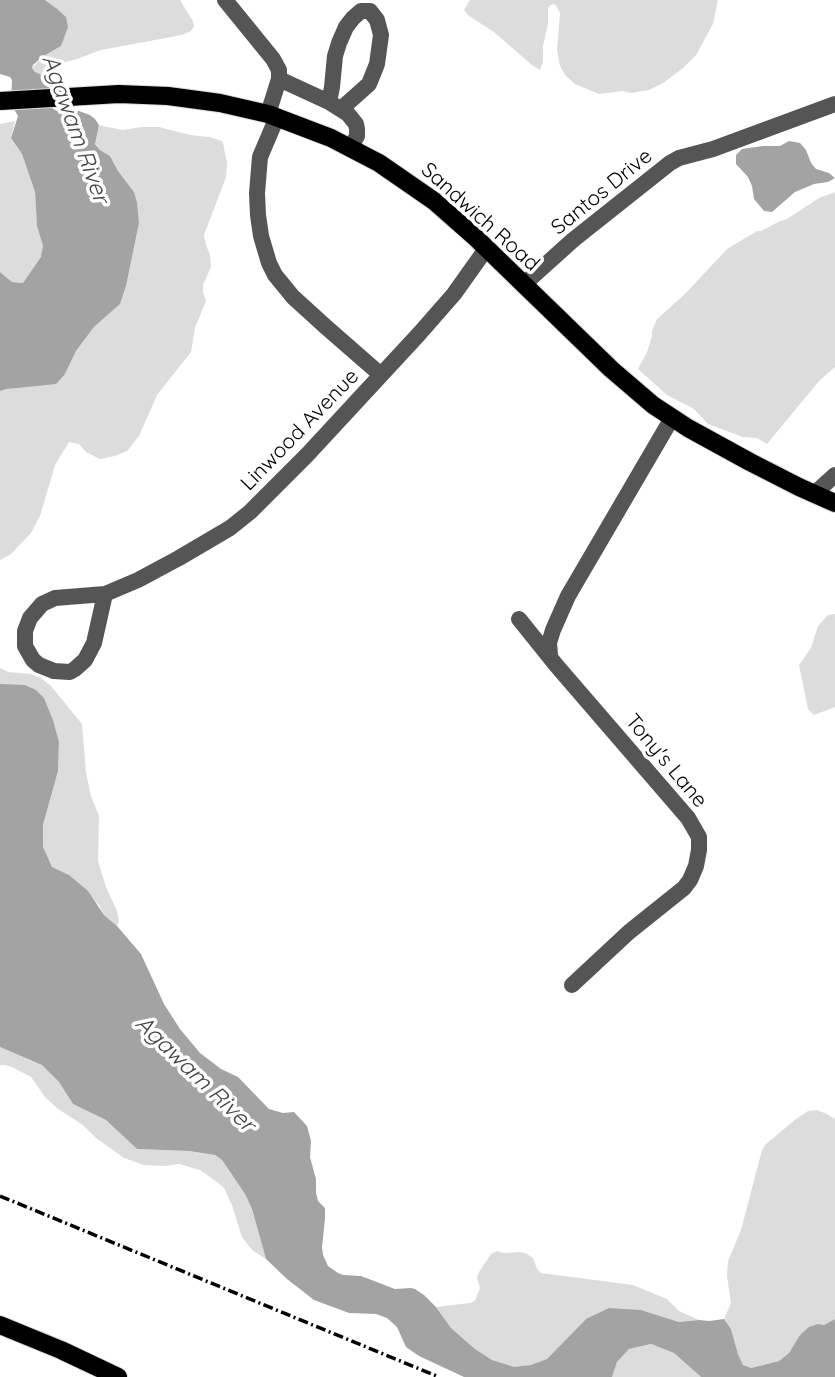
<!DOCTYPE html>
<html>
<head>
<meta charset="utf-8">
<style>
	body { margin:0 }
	canvas { display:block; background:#fff }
</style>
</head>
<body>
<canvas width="835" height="1377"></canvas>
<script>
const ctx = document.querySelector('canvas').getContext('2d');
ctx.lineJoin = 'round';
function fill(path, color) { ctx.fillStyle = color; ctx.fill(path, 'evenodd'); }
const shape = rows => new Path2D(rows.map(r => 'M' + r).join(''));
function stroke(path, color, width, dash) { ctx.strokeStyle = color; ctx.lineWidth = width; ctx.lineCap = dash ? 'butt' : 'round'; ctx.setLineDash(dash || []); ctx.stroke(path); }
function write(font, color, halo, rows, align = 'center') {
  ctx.font = font + ' Quicksand,sans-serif'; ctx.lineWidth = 7; ctx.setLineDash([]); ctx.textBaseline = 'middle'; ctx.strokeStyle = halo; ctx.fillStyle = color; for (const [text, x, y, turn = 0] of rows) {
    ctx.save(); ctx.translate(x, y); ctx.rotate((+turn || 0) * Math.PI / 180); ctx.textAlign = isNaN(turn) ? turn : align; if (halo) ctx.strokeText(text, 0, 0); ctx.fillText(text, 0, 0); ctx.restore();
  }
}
fill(shape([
	[45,0,180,0,193,21,194,26,191,31,182,35,101,50,77,59,65,62,51,67,47,77,35,72,32,68,42,57,61,46,56,8],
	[470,0,718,0,713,24,696,55,683,68,663,83,649,90,631,93,623,91,599,94,575,84,565,75,560,66,557,50,560,13,555,4,550,5,548,9,548,23,543,46,543,62,540,70,533,66,494,32,469,16,464,10],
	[15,121,11,138,22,154,35,192,37,226,43,246,42,257,23,283,12,282,0,272,0,124],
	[99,125,122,130,142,127,159,127,190,135,209,137,222,141,223,143,227,163,226,177,204,235,206,245,210,255,211,267,203,285,203,292,206,301,195,328,191,352,157,395,139,436,127,451,115,456,100,459,86,452,79,444,69,442,55,465,40,516,31,533,11,554,0,560,0,391,65,374,76,351,94,327,120,304,126,286,139,223,137,202,134,192,118,171,110,156,100,150,95,143],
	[835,192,835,367,819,381,767,444,757,438,743,437,708,424,694,409,667,395,638,369,647,352,652,336,652,331,657,319,685,294,727,249,757,231,761,231,778,222,787,219,819,198],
	[835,614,835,707,814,715,808,709,799,665,811,648,818,626,828,615],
	[0,668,8,672,31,674,41,678,51,686,82,724,86,773,91,796,99,816,98,861,106,887,117,911,119,921,117,926,104,915,99,905,69,875,52,867,48,861,43,847,43,825,58,771,59,742,53,720,44,698,0,684],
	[0,1047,42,1065,59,1082,73,1104,106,1120,137,1149,189,1151,215,1155,222,1160,245,1194,252,1209,266,1259,252,1250,242,1237,232,1205,224,1188,217,1182,200,1170,179,1164,165,1166,144,1165,124,1158,96,1138,83,1125,58,1109,45,1097,31,1077,12,1067,5,1065,0,1065],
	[817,1110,827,1114,835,1119,835,1319,824,1325,818,1324,800,1335,789,1353,779,1361,751,1368,743,1365,738,1354,731,1329,724,1319,731,1303,727,1276,728,1261,741,1230,762,1150,766,1144,796,1119,808,1111],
	[497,1251,504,1253,521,1252,527,1254,533,1258,537,1269,541,1273,633,1285,667,1299,679,1311,699,1320,679,1322,641,1310,586,1319,547,1359,532,1365,514,1368,492,1360,475,1349,451,1328,436,1307,470,1303,475,1301,480,1288,477,1278,479,1272,491,1254],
	[651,1344,674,1353,701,1377,612,1377,617,1362,629,1349]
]), '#dcdcdc');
fill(shape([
	[0,0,45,0,56,8,66,17,68,27,61,46,42,57,33,65,32,68,35,72,47,77,49,86,49,101,53,109,62,113,79,111,90,115,95,119,99,125,95,144,100,150,110,156,118,171,134,192,137,202,139,223,126,286,120,304,94,327,76,351,65,374,56,384,7,389,0,391,0,272,12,282,23,283,41,257,43,246,37,226,35,192,22,154,11,138,18,116,11,104,12,80,10,77,0,74],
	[789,141,800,143,806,150,811,163,816,169,829,173,835,178,828,182,814,184,795,192,772,212,764,211,754,199,752,186,748,177,736,164,736,155,742,149,763,146,780,146],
	[0,684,25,685,36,690,44,698,53,720,59,742,58,771,43,825,43,847,52,867,69,875,88,891,104,915,117,926,141,954,164,1004,180,1029,200,1053,221,1069,238,1077,269,1109,283,1113,294,1112,307,1126,311,1141,310,1157,316,1179,316,1193,318,1201,325,1208,325,1219,322,1247,323,1255,328,1266,338,1273,343,1275,361,1276,395,1289,411,1288,415,1289,424,1295,436,1307,451,1328,475,1349,492,1360,514,1367,531,1365,547,1359,586,1319,609,1308,641,1310,679,1322,699,1320,709,1321,724,1319,731,1329,738,1354,743,1365,751,1368,779,1361,789,1353,800,1335,809,1327,818,1324,824,1325,835,1319,835,1377,701,1377,674,1353,651,1344,629,1349,617,1362,612,1377,464,1377,419,1356,406,1347,397,1327,387,1318,376,1314,349,1313,314,1300,287,1279,266,1259,252,1209,245,1194,222,1160,215,1155,189,1151,137,1149,106,1120,73,1104,59,1082,42,1065,0,1047]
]), '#a3a3a3');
const major = shape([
	[0,101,119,94,168,96,220,103,268,114,331,138,379,163,434,201,476,238,611,369,653,405,688,428,750,462,799,487,835,503],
	[0,1325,61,1350,118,1377]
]);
stroke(major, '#dbdbdb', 20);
stroke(shape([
	[225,0,273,59,279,70,279,79,268,114],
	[279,79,329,102,348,114,356,124,357,129,357,136,351,147],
	[329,102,332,87,335,56,339,43,346,27,353,18,361,11,370,11,377,20,381,35,377,64,369,84,341,109],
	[277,117,260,157,257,193,258,215,261,236,269,263,275,275,293,297,326,327,381,375],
	[523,285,573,240,670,163,679,158,713,149,835,104],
	[814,494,835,475],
	[105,594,55,598,42,604,30,618,25,631,25,646,33,660,39,665,54,671,70,672,75,669,85,660,94,643,105,594,138,580,179,558,230,528,250,512,307,455,419,334,454,294,486,249],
	[519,619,556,665,688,818,699,837,699,850,696,866,690,880,684,888,629,932,572,985],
	[550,655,549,643,553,630,568,596,672,418]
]), '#555', 16);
stroke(major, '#000', 18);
stroke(shape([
	[0,1196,439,1377]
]), '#000', 3.5, [10, 3.5, 2, 3.5]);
write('21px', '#000', '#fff', [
	["Santos Drive",602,192,-39],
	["Sandwich Road",480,217,42],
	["Linwood Avenue",300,430,-46],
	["Tony's Lane",666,761,50]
]);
write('italic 23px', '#444', '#fff', [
	["Agawam River",75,129,70],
	["Agawam River",195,1074,44]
]);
</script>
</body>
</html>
